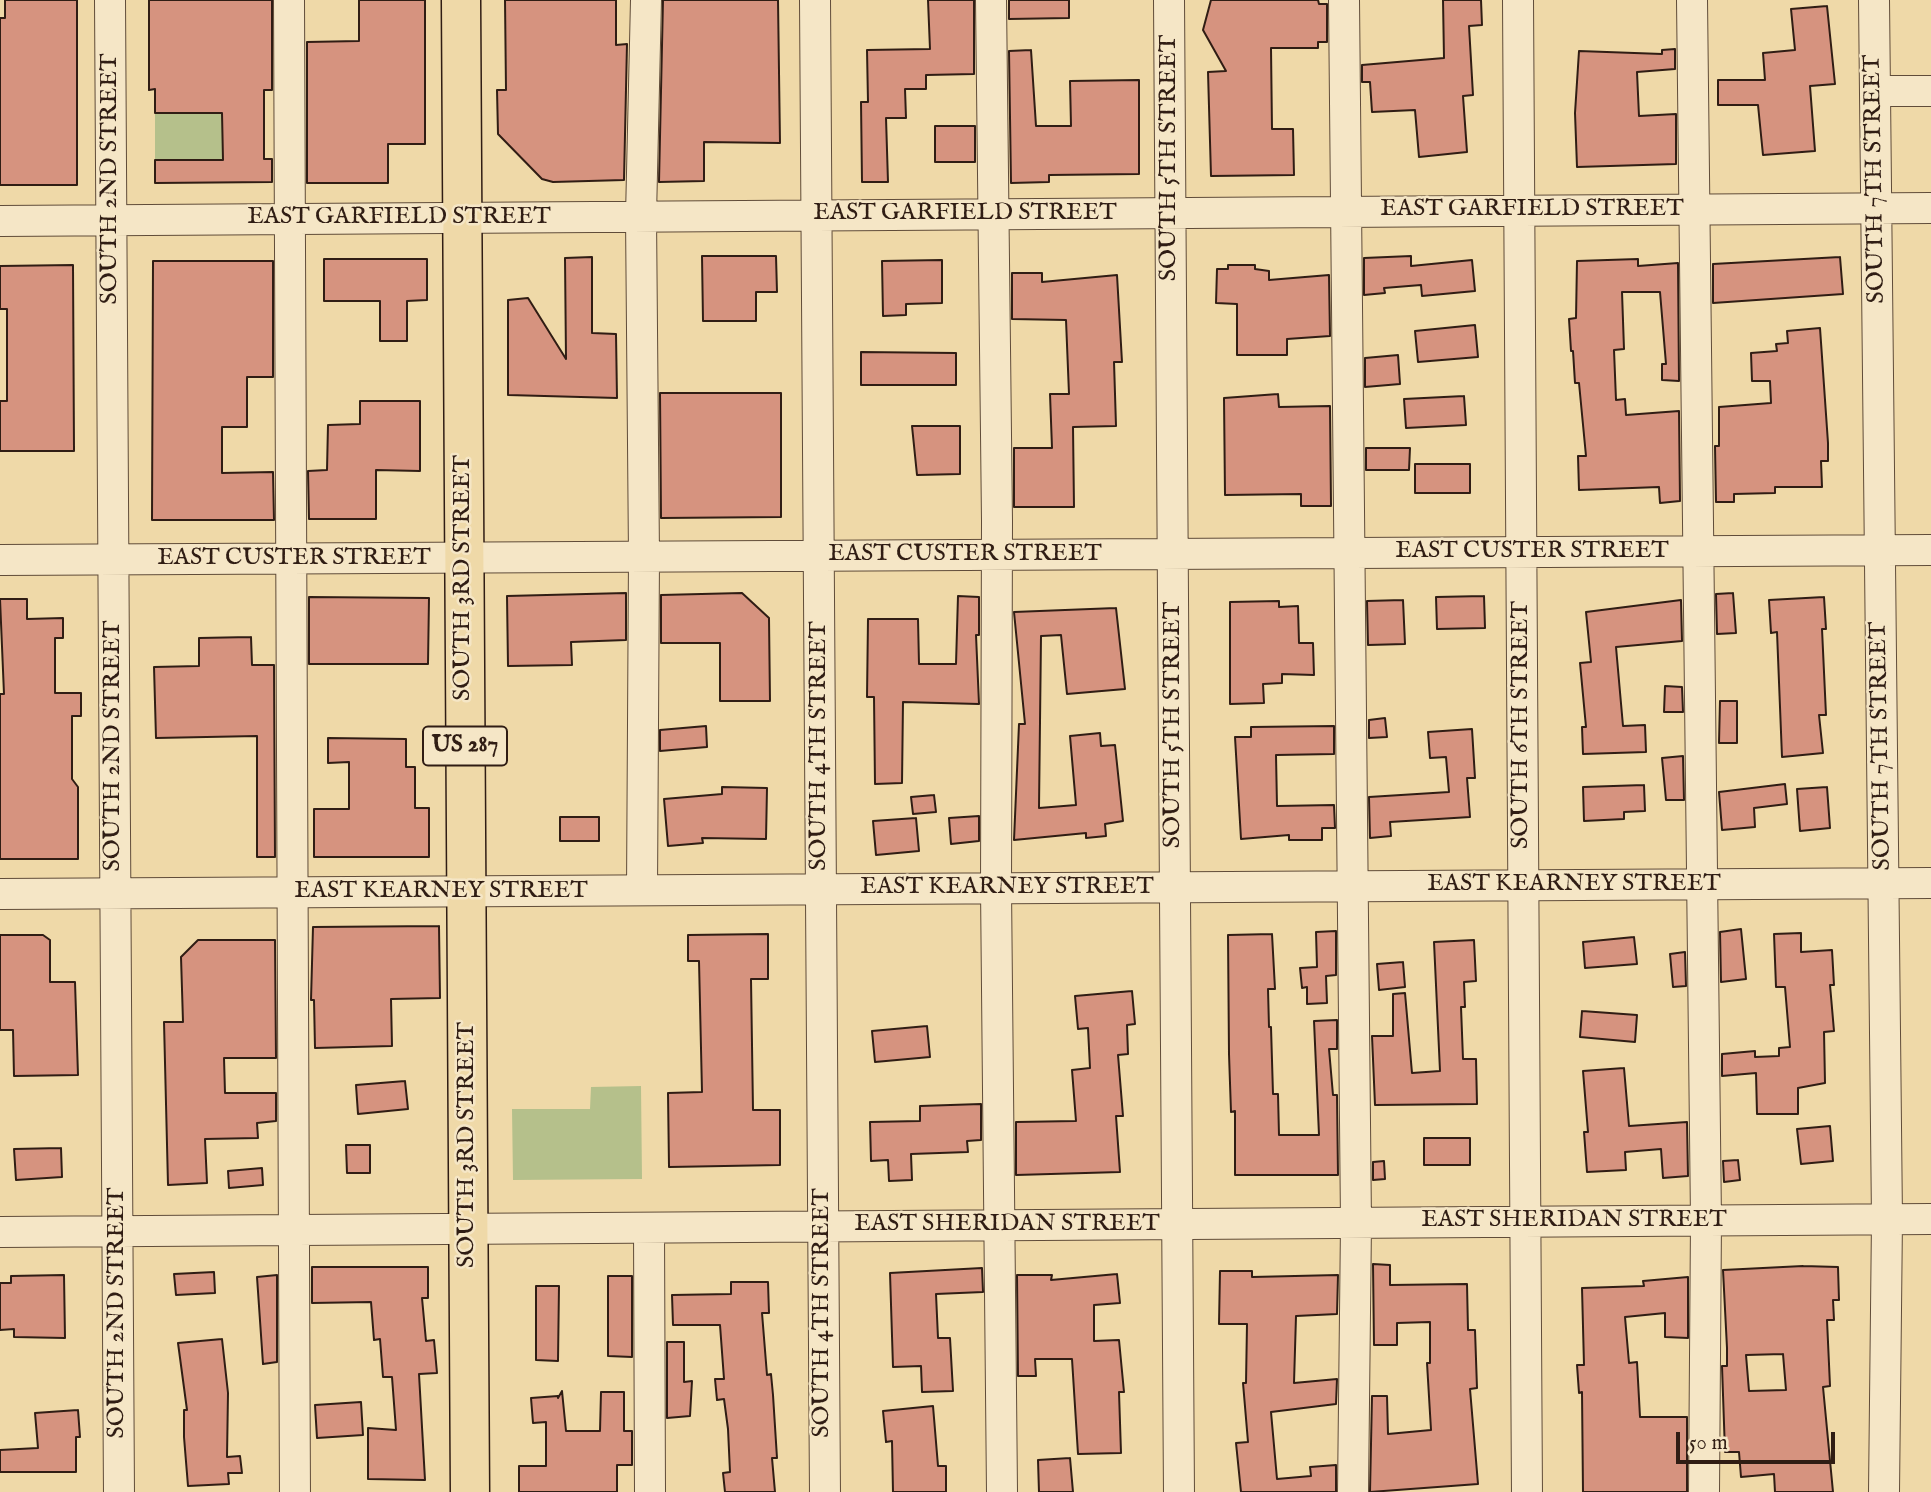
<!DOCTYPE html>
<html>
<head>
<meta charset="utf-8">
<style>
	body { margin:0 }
	#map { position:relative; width:1931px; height:1492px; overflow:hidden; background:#efd9a8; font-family:"IM FELL English",serif }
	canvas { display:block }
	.scale { position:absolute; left:1676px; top:1432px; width:159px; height:32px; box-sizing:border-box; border:4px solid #301d14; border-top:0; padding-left:9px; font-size:21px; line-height:24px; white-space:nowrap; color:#301d14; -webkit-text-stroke:5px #f5e6c6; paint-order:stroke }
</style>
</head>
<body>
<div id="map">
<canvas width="1931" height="1492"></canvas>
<div class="scale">50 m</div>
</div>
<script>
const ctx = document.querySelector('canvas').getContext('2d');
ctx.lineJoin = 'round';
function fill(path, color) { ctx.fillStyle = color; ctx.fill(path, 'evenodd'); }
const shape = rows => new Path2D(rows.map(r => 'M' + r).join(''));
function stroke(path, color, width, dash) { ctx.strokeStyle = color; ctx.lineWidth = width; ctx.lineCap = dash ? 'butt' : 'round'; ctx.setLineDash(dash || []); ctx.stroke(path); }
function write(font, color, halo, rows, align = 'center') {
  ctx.font = font + ' "IM FELL English",serif'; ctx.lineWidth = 5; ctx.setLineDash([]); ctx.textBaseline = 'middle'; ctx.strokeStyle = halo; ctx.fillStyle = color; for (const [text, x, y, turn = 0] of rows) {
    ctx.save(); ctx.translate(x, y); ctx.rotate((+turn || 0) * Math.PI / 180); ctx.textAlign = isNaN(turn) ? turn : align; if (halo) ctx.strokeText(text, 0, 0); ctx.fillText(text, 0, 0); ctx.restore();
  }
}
fill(shape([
	[155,113,222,113,223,160,155,160],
	[641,1086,642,1179,513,1180,512,1109,590,1109,591,1087]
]), '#b5c08b');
const building = shape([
	[5,0,77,0,77,185,0,185,0,18,5,18,5,0],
	[149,0,272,0,272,90,264,90,264,159,272,159,272,182,155,183,155,160,223,160,222,113,155,113,155,89,149,90,149,0],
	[359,0,425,0,425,144,388,144,388,183,307,183,307,42,359,41,359,0],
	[505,0,616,0,616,45,627,44,624,180,553,182,542,179,498,134,497,90,506,90,505,0],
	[663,0,778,0,780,143,704,142,704,181,659,182,663,0],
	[928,0,974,0,974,74,926,75,926,89,905,89,906,118,886,118,888,182,862,182,861,102,868,102,867,50,930,49,928,0],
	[1009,0,1069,0,1069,18,1009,19,1009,0],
	[1211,0,1318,0,1319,4,1327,4,1327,42,1318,42,1318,48,1271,48,1272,129,1293,129,1294,175,1211,176,1208,72,1226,71,1203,30,1211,0],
	[1443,0,1481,0,1482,25,1469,26,1473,95,1463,96,1467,152,1419,157,1415,110,1372,112,1370,82,1362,82,1362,65,1444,58,1443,0],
	[1827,6,1835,84,1810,86,1815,151,1763,155,1758,105,1718,105,1718,80,1765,80,1763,53,1795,50,1791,9,1827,6],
	[1675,49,1675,69,1637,72,1639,116,1676,114,1676,164,1577,167,1575,113,1579,51,1662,54,1662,50,1675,49],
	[1031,50,1036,126,1071,126,1070,81,1139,80,1139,174,1049,175,1049,182,1011,183,1009,51,1031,50],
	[935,126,975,126,975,162,935,162,935,126],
	[702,256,776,256,777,292,756,292,756,321,703,321,702,256],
	[1411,256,1411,266,1472,260,1475,291,1422,296,1421,285,1384,288,1385,293,1364,295,1364,258,1411,256],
	[592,257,592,333,616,334,617,398,508,395,508,300,528,298,566,359,565,258,592,257],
	[1840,257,1843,294,1713,303,1713,264,1840,257],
	[324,259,427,259,427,300,407,301,407,341,380,341,380,301,324,301,324,259],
	[1638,259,1638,266,1678,263,1679,381,1662,380,1662,364,1666,364,1660,292,1622,292,1624,349,1614,350,1616,400,1625,399,1626,415,1679,411,1680,501,1660,503,1659,487,1579,490,1578,456,1586,456,1579,383,1575,383,1573,351,1571,351,1569,319,1576,318,1577,261,1638,259],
	[942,260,942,303,906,304,906,315,883,316,882,261,942,260],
	[153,261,273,261,273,377,247,377,247,427,222,427,222,473,273,472,274,520,152,520,153,261],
	[73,265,74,451,0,451,0,401,7,401,7,309,0,309,0,266,73,265],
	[1228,265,1255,265,1255,269,1269,271,1269,280,1329,275,1330,336,1287,339,1287,355,1237,355,1237,304,1216,303,1217,269,1228,269,1228,265],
	[1012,273,1042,273,1042,282,1117,275,1122,362,1114,362,1116,426,1073,427,1074,507,1014,507,1014,448,1052,448,1050,394,1069,394,1066,320,1012,319,1012,273],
	[1475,325,1478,357,1418,362,1415,331,1475,325],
	[1820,328,1828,443,1828,461,1821,461,1822,487,1775,487,1775,493,1734,494,1734,502,1716,502,1715,446,1719,446,1719,407,1771,403,1770,381,1752,381,1751,353,1777,351,1776,344,1788,343,1787,331,1820,328],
	[861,352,956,353,956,385,861,385,861,352],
	[1398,355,1400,384,1365,387,1365,358,1398,355],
	[660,393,781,393,781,517,661,518,660,393],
	[1278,394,1279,407,1330,406,1331,506,1301,506,1301,494,1225,495,1224,398,1278,394],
	[1464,396,1466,425,1406,428,1404,399,1464,396],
	[360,401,420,401,420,471,376,470,376,519,309,519,308,471,327,470,328,425,360,424,360,401],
	[912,426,960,426,960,474,917,475,912,426],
	[1366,448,1410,448,1409,470,1366,470,1366,448],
	[1415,464,1470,464,1470,493,1415,493,1415,464],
	[626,593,626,640,571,642,572,665,508,666,507,596,626,593],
	[742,593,769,618,770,701,720,701,720,643,661,643,661,595,742,593],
	[1733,593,1736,633,1717,634,1716,594,1733,593],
	[958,596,979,597,979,635,976,635,979,704,903,702,902,783,875,784,874,697,867,697,868,619,918,619,919,664,956,664,958,596],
	[1484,596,1485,628,1437,629,1436,597,1484,596],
	[309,597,429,598,428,664,309,664,309,597],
	[1824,597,1826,629,1822,629,1826,715,1819,715,1823,753,1782,757,1777,632,1771,633,1769,600,1824,597],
	[0,599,27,599,27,619,63,618,63,638,55,638,55,693,81,693,81,716,72,716,72,779,78,787,78,859,0,859,0,694,4,694,0,599],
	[1403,600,1405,644,1368,645,1367,601,1403,600],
	[1681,600,1682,641,1616,647,1623,726,1645,725,1646,752,1583,754,1582,727,1586,727,1580,663,1591,662,1586,612,1681,600],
	[1279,601,1279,607,1298,606,1299,643,1313,643,1314,675,1282,674,1282,683,1263,684,1264,703,1230,704,1230,602,1279,601],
	[1116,608,1125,689,1067,694,1061,635,1041,636,1039,808,1076,805,1070,736,1100,733,1101,746,1115,745,1123,821,1105,824,1106,836,1086,838,1086,833,1014,840,1019,724,1025,724,1014,612,1116,608],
	[251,637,252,665,274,665,275,857,257,857,257,736,156,738,154,667,199,666,199,638,251,637],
	[1665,686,1682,687,1683,712,1664,712,1665,686],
	[1720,701,1737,701,1737,743,1719,743,1720,701],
	[1385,718,1387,737,1369,738,1369,720,1385,718],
	[706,726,707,747,660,751,660,730,706,726],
	[1334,726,1334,754,1276,755,1277,806,1334,805,1335,828,1322,828,1322,840,1289,840,1289,835,1241,839,1235,737,1251,737,1251,727,1334,726],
	[1472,729,1475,778,1467,778,1470,817,1390,822,1391,836,1370,838,1369,797,1449,792,1446,757,1430,758,1428,732,1472,729],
	[328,738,406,739,406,767,415,767,415,808,429,808,429,857,314,857,314,809,349,809,349,762,328,763,328,738],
	[1683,756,1684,800,1666,800,1662,758,1683,756],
	[1785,784,1787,804,1754,808,1755,827,1722,830,1719,792,1785,784],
	[1644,785,1645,811,1624,812,1624,819,1584,821,1583,787,1644,785],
	[722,787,767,788,766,839,702,838,703,843,668,846,664,799,722,794,722,787],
	[1827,787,1830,828,1800,831,1797,789,1827,787],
	[934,795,936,812,913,814,911,797,934,795],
	[979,816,979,841,951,844,949,818,979,816],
	[560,817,599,817,599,841,560,841,560,817],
	[916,818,919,851,876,855,873,821,916,818],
	[439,926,440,998,391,999,392,1046,315,1048,314,1000,311,1000,313,927,439,926],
	[1741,929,1746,979,1721,982,1720,932,1741,929],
	[1336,931,1336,975,1326,976,1327,1003,1307,1004,1307,987,1302,988,1300,968,1317,967,1316,932,1336,931],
	[1801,933,1801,952,1832,950,1834,985,1830,985,1834,1031,1824,1032,1825,1083,1798,1088,1798,1114,1757,1114,1756,1073,1722,1076,1722,1054,1755,1051,1755,1057,1779,1056,1779,1048,1790,1047,1785,987,1776,987,1774,934,1801,933],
	[768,934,768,979,751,979,753,1110,780,1110,780,1165,669,1167,668,1093,702,1092,699,961,688,961,688,935,768,934],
	[1272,934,1275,989,1268,989,1269,1027,1271,1027,1273,1094,1278,1094,1279,1135,1319,1135,1314,1021,1337,1020,1337,1049,1329,1049,1333,1095,1337,1095,1338,1175,1235,1175,1235,1111,1231,1112,1229,1054,1228,935,1272,934],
	[0,935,43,935,50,940,50,982,75,982,78,1075,14,1076,13,1030,0,1030,0,935],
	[1634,937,1637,964,1585,968,1583,942,1634,937],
	[198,940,275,940,276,1058,224,1058,225,1093,276,1093,276,1121,257,1123,258,1138,205,1139,207,1183,168,1185,164,1022,183,1022,181,957,198,940],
	[1474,940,1476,981,1464,982,1465,1007,1461,1007,1463,1059,1476,1059,1477,1104,1375,1105,1372,1036,1393,1036,1393,994,1405,993,1412,1073,1440,1071,1434,942,1474,940],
	[1685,952,1686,986,1673,987,1670,954,1685,952],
	[1403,962,1405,987,1379,990,1377,964,1403,962],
	[1132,991,1135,1024,1127,1025,1128,1054,1118,1055,1123,1116,1116,1116,1120,1172,1016,1175,1016,1122,1076,1121,1072,1070,1090,1068,1088,1028,1078,1029,1075,996,1132,991],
	[1582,1011,1637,1015,1635,1042,1580,1037,1582,1011],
	[927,1026,930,1057,875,1062,872,1031,927,1026],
	[1624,1068,1629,1126,1687,1122,1688,1176,1663,1178,1661,1149,1625,1152,1626,1170,1587,1172,1584,1132,1588,1132,1583,1071,1624,1068],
	[405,1081,408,1109,358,1114,356,1085,405,1081],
	[981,1104,981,1140,967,1141,968,1152,911,1154,912,1180,889,1181,888,1160,871,1161,870,1122,920,1121,920,1106,981,1104],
	[1830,1126,1833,1161,1801,1164,1797,1129,1830,1126],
	[1424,1138,1470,1138,1470,1165,1424,1165,1424,1138],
	[346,1145,370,1145,370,1173,347,1173,346,1145],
	[61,1148,62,1177,16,1180,14,1149,61,1148],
	[1738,1160,1740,1180,1724,1182,1723,1161,1738,1160],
	[1384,1161,1385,1179,1373,1180,1373,1162,1384,1161],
	[262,1168,263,1185,229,1188,228,1171,262,1168],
	[1373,1264,1390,1265,1390,1285,1467,1284,1468,1330,1475,1330,1477,1388,1470,1389,1478,1484,1370,1492,1372,1396,1387,1396,1388,1434,1431,1430,1427,1363,1430,1363,1430,1322,1397,1323,1397,1345,1374,1345,1373,1264],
	[1803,1266,1838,1267,1839,1300,1833,1300,1834,1320,1827,1320,1830,1386,1823,1387,1833,1492,1775,1492,1774,1474,1741,1477,1739,1452,1725,1452,1722,1366,1727,1366,1727,1348,1723,1270,1803,1266],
	[1783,1354,1786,1390,1749,1391,1746,1355,1783,1354],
	[312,1267,428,1267,428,1298,422,1298,426,1341,434,1340,437,1373,419,1374,425,1480,368,1479,368,1428,396,1430,392,1377,383,1377,380,1339,374,1340,371,1302,312,1303,312,1267],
	[982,1268,983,1292,936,1294,938,1338,950,1338,953,1391,922,1392,921,1366,893,1367,890,1273,982,1268],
	[1220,1271,1252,1271,1252,1277,1338,1275,1337,1314,1296,1316,1294,1383,1337,1379,1336,1404,1271,1412,1277,1479,1311,1476,1310,1467,1336,1465,1336,1492,1241,1492,1236,1443,1248,1442,1243,1383,1246,1383,1247,1324,1219,1324,1220,1271],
	[214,1272,215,1293,176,1295,174,1274,214,1272],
	[1117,1274,1120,1303,1094,1305,1094,1341,1119,1340,1124,1392,1119,1392,1121,1453,1078,1454,1072,1359,1035,1359,1036,1376,1018,1376,1017,1275,1052,1275,1051,1280,1117,1274],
	[64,1275,65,1338,14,1337,14,1329,0,1330,0,1283,11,1283,11,1276,64,1275],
	[277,1275,277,1362,263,1364,257,1277,277,1275],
	[608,1276,632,1276,632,1357,608,1356,608,1276],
	[1688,1277,1688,1338,1665,1337,1665,1313,1625,1317,1629,1363,1637,1362,1640,1417,1687,1417,1687,1492,1583,1492,1582,1392,1579,1393,1577,1365,1584,1365,1582,1288,1644,1286,1643,1281,1688,1277],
	[731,1282,768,1282,769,1313,762,1313,767,1375,771,1374,773,1395,777,1458,772,1458,775,1492,725,1492,723,1473,730,1472,728,1429,724,1399,717,1400,715,1379,724,1379,720,1325,673,1325,672,1295,731,1294,731,1282],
	[536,1286,559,1286,558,1361,536,1360,536,1286],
	[222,1339,228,1393,227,1457,240,1456,242,1473,228,1473,229,1484,188,1486,184,1437,184,1410,187,1410,178,1343,222,1339],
	[667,1342,684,1342,684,1382,692,1381,690,1416,667,1418,667,1342],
	[562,1391,566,1431,600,1431,601,1392,624,1392,624,1431,632,1431,632,1465,617,1465,617,1492,519,1492,519,1466,546,1466,546,1422,533,1423,531,1398,558,1396,558,1398,562,1391],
	[361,1402,363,1435,317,1438,315,1405,361,1402],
	[933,1406,938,1466,946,1466,946,1492,893,1492,892,1441,886,1442,883,1411,933,1406],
	[78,1410,80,1437,76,1437,76,1472,0,1472,0,1450,38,1448,35,1413,78,1410],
	[1070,1458,1073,1492,1039,1492,1038,1460,1070,1458]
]);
fill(building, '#d6937f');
stroke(building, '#301d14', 2);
const minor = shape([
	[110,0,119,1492],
	[289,0,295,1492],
	[815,0,825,1492],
	[991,0,997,521,996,888,1002,1492],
	[1169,0,1179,1492],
	[1344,0,1356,1223,1353,1492],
	[1518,0,1527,1492],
	[1692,0,1706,1220,1704,1492],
	[1874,0,1887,1219,1884,1492],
	[1875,91,1931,91],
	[0,221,1931,208],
	[0,560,1931,550],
	[642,890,644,557,641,216,646,0],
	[0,894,1931,883],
	[649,1228,650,1492],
	[0,1232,1931,1219]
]);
const major = shape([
	[461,0,470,1492]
]);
stroke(minor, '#604c39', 32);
stroke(major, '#301d14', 41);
stroke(minor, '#f5e6c6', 30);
stroke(major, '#efd9a8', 38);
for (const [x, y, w] of [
	[465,746,84]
]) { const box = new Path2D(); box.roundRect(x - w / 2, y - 19.5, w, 39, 5); ctx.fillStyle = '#f5e6c6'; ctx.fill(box); stroke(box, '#301d14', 2); }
write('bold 23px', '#301d14', null, [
	["US 287",465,746]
]);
write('24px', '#301d14', '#f5e6c6', [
	["SOUTH 5TH STREET",1170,158,-90],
	["SOUTH 2ND STREET",111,179,-90],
	["SOUTH 7TH STREET",1876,179,-91],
	["EAST GARFIELD STREET",1532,210],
	["EAST GARFIELD STREET",965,214],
	["EAST GARFIELD STREET",399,218],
	["EAST CUSTER STREET",1532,552],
	["EAST CUSTER STREET",965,555],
	["EAST CUSTER STREET",294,559],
	["SOUTH 3RD STREET",464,578,-90],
	["SOUTH 5TH STREET",1174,725,-90],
	["SOUTH 6TH STREET",1522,725,-90],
	["SOUTH 2ND STREET",114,746,-90],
	["SOUTH 4TH STREET",820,746,-90],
	["SOUTH 7TH STREET",1882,746,-91],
	["EAST KEARNEY STREET",1574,885],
	["EAST KEARNEY STREET",1007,888],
	["EAST KEARNEY STREET",441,892],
	["SOUTH 3RD STREET",468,1145,-90],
	["EAST SHERIDAN STREET",1574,1221],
	["EAST SHERIDAN STREET",1007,1225],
	["SOUTH 2ND STREET",118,1313,-90],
	["SOUTH 4TH STREET",823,1313,-90]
]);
</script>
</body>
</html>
